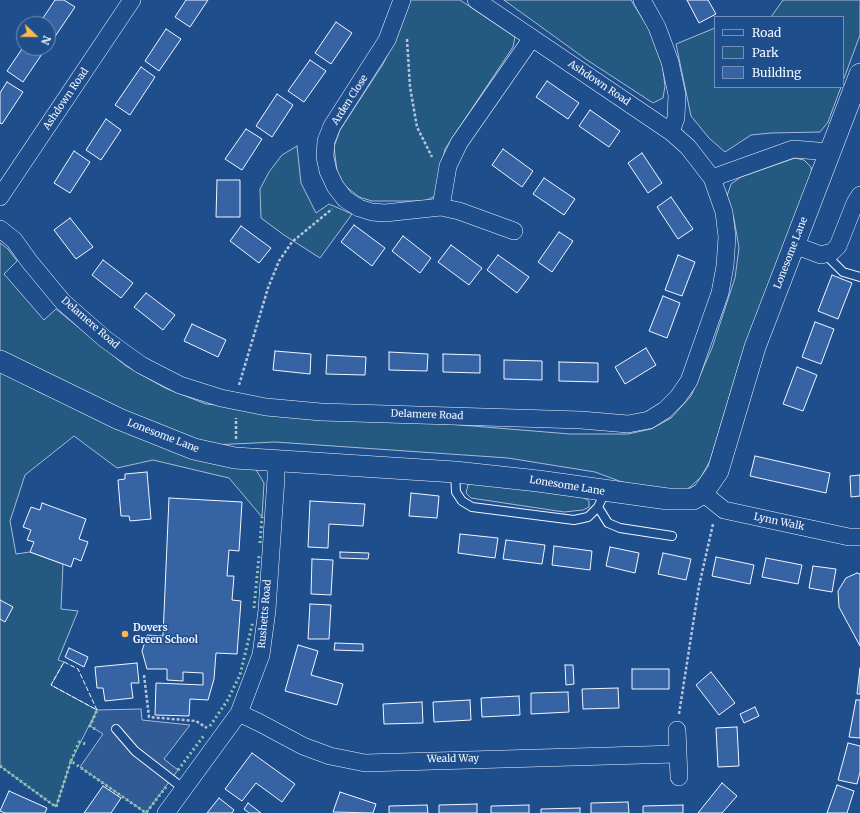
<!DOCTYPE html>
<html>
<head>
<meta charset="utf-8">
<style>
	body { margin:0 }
	#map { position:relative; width:860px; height:813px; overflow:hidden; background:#1f4e8c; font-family:Merriweather,serif }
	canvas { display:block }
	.legend { position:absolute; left:714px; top:16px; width:130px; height:72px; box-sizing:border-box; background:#1f4e8c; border:1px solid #7391ba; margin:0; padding:5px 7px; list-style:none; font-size:12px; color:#f2f6ff }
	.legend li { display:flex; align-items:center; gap:8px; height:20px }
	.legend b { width:20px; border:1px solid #7391ba }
	.north { position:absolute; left:16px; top:16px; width:40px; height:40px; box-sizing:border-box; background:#1f4e8c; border:1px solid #7391ba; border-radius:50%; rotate:112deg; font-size:11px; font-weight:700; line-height:16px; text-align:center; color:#f2f6ff }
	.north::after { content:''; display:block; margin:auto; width:14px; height:18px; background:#ffb74d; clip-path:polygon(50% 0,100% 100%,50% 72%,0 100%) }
</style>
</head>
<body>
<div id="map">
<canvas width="860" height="813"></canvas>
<ul class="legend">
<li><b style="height:5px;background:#1f4e8c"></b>Road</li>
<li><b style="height:11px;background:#245a82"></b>Park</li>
<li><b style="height:11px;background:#3563a3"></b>Building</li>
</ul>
<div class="north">N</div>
</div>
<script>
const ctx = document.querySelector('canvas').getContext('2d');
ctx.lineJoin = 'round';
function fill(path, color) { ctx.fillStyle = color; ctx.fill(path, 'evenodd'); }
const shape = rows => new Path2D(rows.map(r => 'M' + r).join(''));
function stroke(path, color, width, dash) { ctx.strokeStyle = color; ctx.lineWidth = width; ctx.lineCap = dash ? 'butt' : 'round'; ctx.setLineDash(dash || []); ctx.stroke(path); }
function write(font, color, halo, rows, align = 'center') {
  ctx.font = font + ' Merriweather,serif'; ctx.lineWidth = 3; ctx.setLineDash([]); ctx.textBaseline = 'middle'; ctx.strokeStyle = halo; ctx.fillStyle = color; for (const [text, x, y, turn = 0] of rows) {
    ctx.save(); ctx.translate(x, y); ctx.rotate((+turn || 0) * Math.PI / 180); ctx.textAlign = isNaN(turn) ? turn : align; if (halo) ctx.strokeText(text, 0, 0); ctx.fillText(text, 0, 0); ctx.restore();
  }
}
const green = shape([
	[410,0,460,0,515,37,513,47,445,149,435,196,425,201,372,201,359,197,344,185,337,171,334,147,340,130,383,64,398,34,410,0],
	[504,0,631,0,648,28,661,55,665,86,663,98,653,103,587,60,504,0],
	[783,0,860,0,860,35,843,81,843,17,771,17,783,0],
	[715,28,715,87,841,87,828,122,820,132,771,133,751,135,725,152,709,138,691,116,676,44,715,28],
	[297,146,301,183,316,213,329,204,352,214,320,258,284,235,261,218,260,189,269,172,282,155,297,146],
	[795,158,804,160,811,167,812,176,741,358,710,461,701,477,689,488,670,492,622,482,595,472,508,458,275,442,212,445,144,421,0,352,0,243,8,249,17,261,4,274,44,320,56,309,126,366,165,388,206,404,570,434,628,434,651,429,671,418,691,396,712,348,735,278,739,248,734,219,727,196,731,184,741,177,795,158],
	[0,371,41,393,116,425,255,468,264,483,262,517,229,478,153,460,117,468,74,436,25,475,10,521,16,554,30,552,63,564,61,609,78,611,58,660,64,662,51,685,97,710,71,761,56,807,0,766,0,371],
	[475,482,583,497,589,501,589,507,583,510,564,512,471,498,466,493,468,485,475,482]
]);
fill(green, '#245a82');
stroke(green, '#a8bbd7', 1);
const parking = shape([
	[141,709,142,720,190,725,164,759,178,770,146,813,80,767,103,734,90,726,97,710,141,709]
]);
fill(parking, '#305b95');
stroke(parking, '#a8bbd7', 1);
const building = shape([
	[55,0,64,0,75,7,54,38,48,33,48,24,39,24,55,0],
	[186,0,208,0,190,27,175,17,186,0],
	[687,0,708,0,716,14,699,23,687,0],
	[336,22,352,33,331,64,315,53,336,22],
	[166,29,181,39,159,71,145,61,166,29],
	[24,46,24,48,40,48,44,51,23,82,7,71,24,46],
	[310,60,326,71,304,102,288,91,310,60],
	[141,67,155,77,130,115,115,105,141,67],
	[547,81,579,103,568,119,536,97,547,81],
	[7,82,23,92,2,124,0,123,0,93,7,82],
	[277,94,293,105,272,137,256,126,277,94],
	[590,110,620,131,609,147,579,126,590,110],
	[106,119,121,130,101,160,86,150,106,119],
	[246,129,262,139,242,170,225,159,246,129],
	[503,149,533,171,522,187,492,165,503,149],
	[74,151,90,162,70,193,54,183,74,151],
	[642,153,662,183,648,193,628,163,642,153],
	[544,178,575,199,564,215,533,194,544,178],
	[217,180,240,180,240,217,216,217,217,180],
	[671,197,693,229,678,239,657,207,671,197],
	[70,218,93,247,76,259,54,230,70,218],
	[354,225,385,248,372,266,341,242,354,225],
	[241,226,271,248,259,263,230,241,241,226],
	[559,232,573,241,552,272,538,262,559,232],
	[403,236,431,258,420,273,392,251,403,236],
	[451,245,482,268,469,285,438,262,451,245],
	[498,255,529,277,517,293,487,270,498,255],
	[678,255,695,262,682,296,665,290,678,255],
	[103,260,133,283,121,298,92,275,103,260],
	[832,275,852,283,838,319,818,311,832,275],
	[146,293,175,315,163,330,134,307,146,293],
	[663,296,680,303,667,338,649,331,663,296],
	[815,322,834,329,821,364,802,357,815,322],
	[192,324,226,340,218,357,184,341,192,324],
	[646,348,656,365,625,384,615,367,646,348],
	[275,351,311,354,310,374,273,370,275,351],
	[389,352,428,354,427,371,389,370,389,352],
	[443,354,480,355,480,373,443,372,443,354],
	[327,355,366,357,365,375,326,374,327,355],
	[504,360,542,361,542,380,504,379,504,360],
	[559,362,598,363,598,382,559,381,559,362],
	[797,367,817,375,803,411,783,404,797,367],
	[755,456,830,473,826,493,750,476,755,456],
	[147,472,151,519,130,521,129,516,121,516,118,480,125,479,125,474,147,472],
	[860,475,860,496,851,497,850,476,860,475],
	[411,493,439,496,437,518,409,516,411,493],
	[169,498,242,502,239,551,229,550,227,576,234,576,232,600,241,601,237,654,216,653,214,679,208,700,190,699,189,716,155,715,156,683,203,685,203,673,183,672,183,681,167,680,167,669,147,669,142,651,147,635,163,636,169,498],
	[310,501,365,504,363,526,329,524,328,548,308,547,310,501],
	[42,503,86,519,79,539,88,542,81,561,74,558,71,567,30,552,34,542,27,540,31,530,23,527,31,507,40,510,42,503],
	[460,534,498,538,495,558,458,553,460,534],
	[506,540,545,545,542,564,503,559,506,540],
	[554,546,592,551,590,570,552,565,554,546],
	[610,547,639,553,635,573,606,566,610,547],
	[340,552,369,553,368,559,340,558,340,552],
	[663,553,691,559,686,580,658,574,663,553],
	[716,557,754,565,750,584,712,576,716,557],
	[766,558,802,565,798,584,762,577,766,558],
	[312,559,333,560,331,595,311,594,312,559],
	[813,566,836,569,832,592,809,588,813,566],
	[857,573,860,574,860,646,839,607,838,591,846,578,857,573],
	[0,600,13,607,5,622,0,619,0,600],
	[310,604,331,605,329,639,308,639,310,604],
	[335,643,363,644,363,651,334,650,335,643],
	[298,645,318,651,311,675,343,684,337,705,285,691,298,645],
	[69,648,88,657,84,667,65,657,69,648],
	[137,663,139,683,131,683,133,698,105,701,103,688,97,688,95,667,137,663],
	[565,665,573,665,574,684,566,685,565,665],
	[860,668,860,694,857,694,860,668],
	[632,669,669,669,669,689,632,689,632,669],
	[711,672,735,703,719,715,696,685,711,672],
	[618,688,619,708,583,709,582,689,618,688],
	[568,692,569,712,531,714,531,693,568,692],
	[519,696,520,715,482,717,481,698,519,696],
	[470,700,471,720,434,722,433,702,470,700],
	[856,700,860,700,860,738,849,737,856,700],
	[422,702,423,723,384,724,383,704,422,702],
	[755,707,759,716,744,723,740,714,755,707],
	[737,727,739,766,718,767,716,728,737,727],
	[848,743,860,746,860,772,857,784,838,780,848,743],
	[252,753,295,784,282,802,256,783,242,801,225,789,252,753],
	[722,783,737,796,722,813,698,813,722,783],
	[837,785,854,791,847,813,827,813,837,785],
	[103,786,121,798,111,813,84,813,103,786],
	[9,791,47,808,45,813,5,813,0,811,9,791],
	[340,792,376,804,373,813,333,812,340,792],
	[219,798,234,810,232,813,207,813,219,798],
	[628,802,629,813,591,813,591,803,628,802],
	[248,803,261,813,249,813,244,809,248,803],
	[477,804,477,813,439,813,439,805,477,804],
	[427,805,428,813,389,813,389,806,427,805],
	[529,805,529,813,491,813,491,806,529,805],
	[683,805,683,813,643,813,643,806,683,805],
	[580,808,580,813,541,813,541,809,580,808]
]);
fill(building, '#3563a3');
stroke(building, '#f2f6ff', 1);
const service = shape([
	[826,255,843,272,860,277],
	[455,472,456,492,462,501,472,507,574,520,588,517,598,507,605,492],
	[598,507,608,523,620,528,672,536],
	[116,729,135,751,184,789]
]);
const minor = shape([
	[402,0,387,40,332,126,326,141,325,157,328,171,335,186,345,199,359,208,372,212,385,213,441,207,448,166,459,143,532,38],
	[642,0,657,27,670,62,677,95,676,118,671,132],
	[712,178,793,149,830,152],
	[0,197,132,0],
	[441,207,459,211,514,231],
	[0,229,14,240,29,261,63,302,105,339,141,365,180,385,221,398,266,407,321,412,581,420,628,424,649,420,665,410,678,397,689,381,720,293,725,266,727,237,724,212,712,178,688,147,671,132,476,0],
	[794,245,821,255,832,252,838,246,855,203,860,195],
	[703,493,724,510,849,537,860,537],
	[239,713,260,723,303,746,330,756,365,763,677,754],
	[677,730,679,777],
	[166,813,239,713,261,655,267,610,276,478,276,460]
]);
const tertiary = shape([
	[0,361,119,419,194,449,235,458,455,472,538,481,668,499,693,499,703,493,718,471,755,347,860,74]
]);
stroke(service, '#f2f6ff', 10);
stroke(minor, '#f2f6ff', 18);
stroke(tertiary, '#f2f6ff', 22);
stroke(shape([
	[407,39,410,87,417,127,432,157],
	[239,385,268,288,279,261,292,242,332,209],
	[236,439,236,418],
	[144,675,149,717,196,721,207,728],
	[679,714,699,586,713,524]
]), '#b3c4dc', 2.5, [3, 2]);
stroke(service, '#1f4e8c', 8);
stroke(minor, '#1f4e8c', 17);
stroke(tertiary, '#1f4e8c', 21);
stroke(shape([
	[260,543,262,517],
	[254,608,259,556],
	[210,726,227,701,240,675,253,621],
	[95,729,90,726,97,710],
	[71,761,79,742,86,744],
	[0,766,56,807,71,761,146,813,166,787],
	[178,770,205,734]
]), '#97c8a6', 3, [2, 3]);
stroke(shape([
	[64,662,78,669,97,710,51,685,64,662]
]), '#f2f6ff', 1, [5, 2]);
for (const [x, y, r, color] of [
	[125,634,4,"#ffb74d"]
]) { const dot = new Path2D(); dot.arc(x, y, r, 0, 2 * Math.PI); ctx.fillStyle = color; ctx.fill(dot); stroke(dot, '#1f4e8c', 1.5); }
write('10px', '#f2f6ff', '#1f4e8c', [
	["Ashdown Road",599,83,34],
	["Ashdown Road",66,99,-56],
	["Arden Close",350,100,-57],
	["Lonesome Lane",791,253,-69],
	["Delamere Road",90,323,41],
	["Delamere Road",427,415,2],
	["Lonesome Lane",163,436,21],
	["Lonesome Lane",567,486,9],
	["Lynn Walk",779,522,12],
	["Rushetts Road",265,614,-85],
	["Weald Way",453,759,-1]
]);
write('bold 10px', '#f2f6ff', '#1f4e8c', [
	["Dovers",133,628],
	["Green School",133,640]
], 'left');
</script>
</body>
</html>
